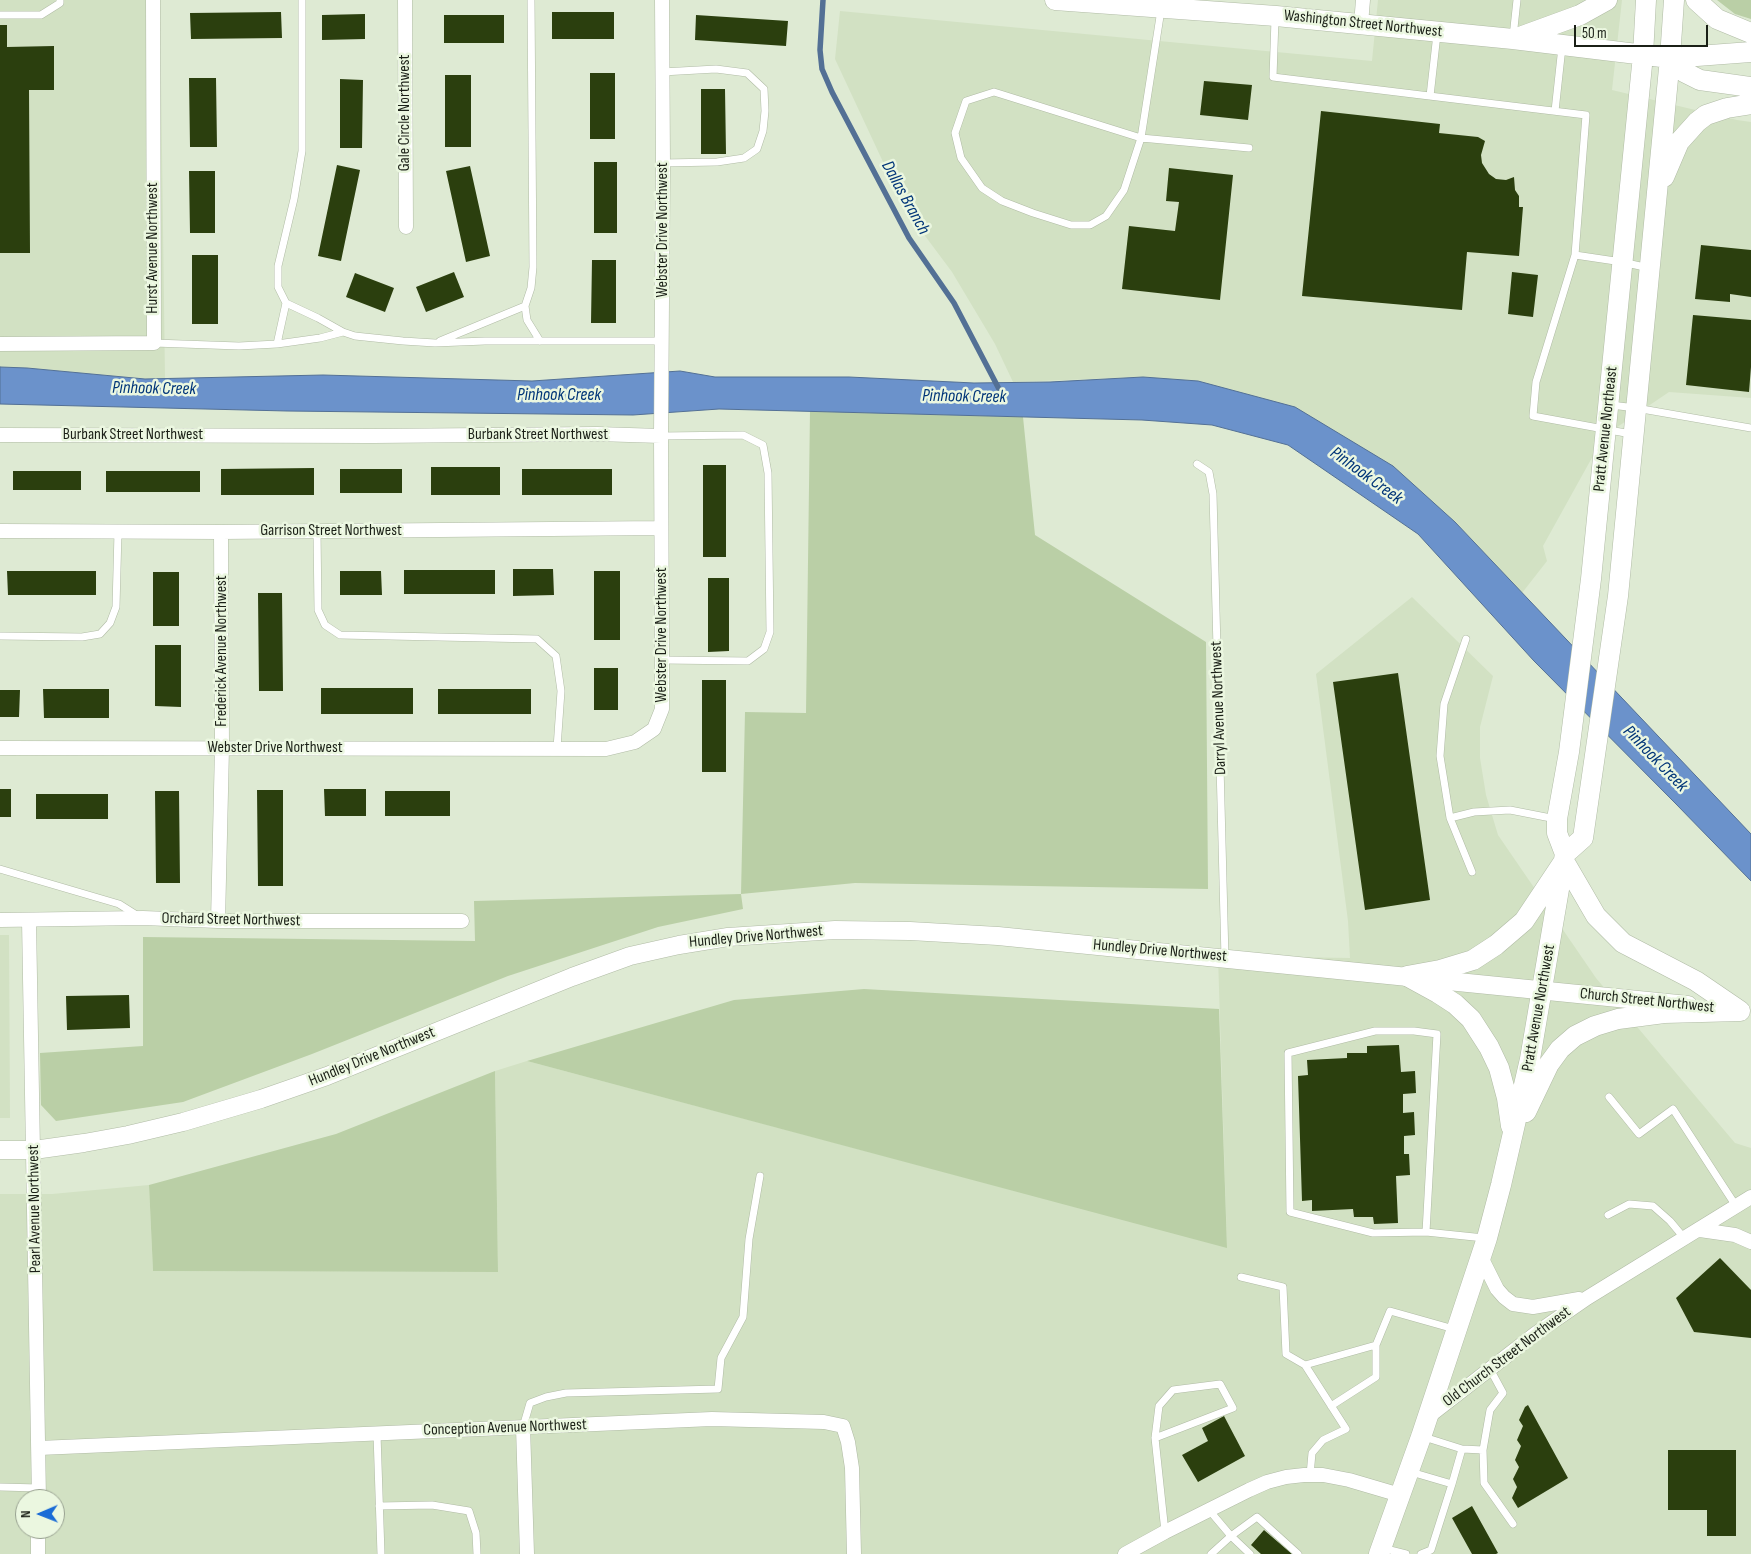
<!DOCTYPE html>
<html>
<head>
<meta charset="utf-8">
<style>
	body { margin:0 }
	#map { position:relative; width:1751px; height:1554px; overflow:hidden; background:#deead3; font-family:"Sofia Sans Condensed",sans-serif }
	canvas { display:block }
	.north { position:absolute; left:15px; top:1489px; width:50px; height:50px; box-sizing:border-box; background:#ebf7e0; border:1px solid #98a190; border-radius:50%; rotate:269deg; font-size:14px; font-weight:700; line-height:20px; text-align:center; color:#1b2017 }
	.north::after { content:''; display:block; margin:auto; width:18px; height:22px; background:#1b6cd6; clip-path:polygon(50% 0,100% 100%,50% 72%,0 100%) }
	.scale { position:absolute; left:1574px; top:25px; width:134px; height:22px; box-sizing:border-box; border:2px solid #1b2017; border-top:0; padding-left:6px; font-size:15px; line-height:18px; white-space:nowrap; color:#1b2017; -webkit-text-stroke:4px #ebf7e0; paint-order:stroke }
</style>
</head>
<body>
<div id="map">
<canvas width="1751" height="1554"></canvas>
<div class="north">N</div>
<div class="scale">50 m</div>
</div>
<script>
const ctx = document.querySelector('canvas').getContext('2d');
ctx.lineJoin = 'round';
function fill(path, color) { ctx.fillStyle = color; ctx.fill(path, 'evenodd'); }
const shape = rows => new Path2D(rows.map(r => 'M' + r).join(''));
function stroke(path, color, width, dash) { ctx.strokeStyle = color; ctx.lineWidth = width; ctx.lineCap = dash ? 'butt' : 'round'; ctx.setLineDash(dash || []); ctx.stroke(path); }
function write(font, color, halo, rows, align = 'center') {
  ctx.font = font + ' "Sofia Sans Condensed",sans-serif'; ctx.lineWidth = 5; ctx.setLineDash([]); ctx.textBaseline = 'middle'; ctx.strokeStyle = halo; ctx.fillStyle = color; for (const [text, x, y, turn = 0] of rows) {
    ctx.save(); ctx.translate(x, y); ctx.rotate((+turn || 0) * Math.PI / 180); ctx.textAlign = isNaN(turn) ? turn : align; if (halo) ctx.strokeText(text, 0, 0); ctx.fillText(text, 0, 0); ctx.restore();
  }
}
fill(shape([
	[0,0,160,0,165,379,145,379,27,368,0,367],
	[1378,0,1622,0,1612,90,1737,120,1751,122,1751,398,1669,392,1604,436,1543,546,1547,561,1522,593,1455,522,1198,381,1143,377,1013,382,995,344,952,272,905,209,835,59,840,11,1372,61],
	[1412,597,1493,676,1480,727,1480,758,1486,795,1498,835,1596,978,1724,1130,1735,1143,1751,1148,1751,1554,0,1554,0,1194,52,1194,149,1185,153,1271,498,1272,495,1071,527,1061,1227,1247,1218,956,1350,958,1348,921,1316,674],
	[25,1499,55,1499,55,1529,25,1529],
	[0,935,9,935,10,1118,0,1118]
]), '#d2e1c3');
fill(shape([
	[1717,0,1751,0,1751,19,1735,14],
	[810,411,1023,417,1035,535,1206,642,1208,889,855,883,741,894,743,909,658,927,508,976,312,1054,183,1102,56,1121,41,1105,40,1053,143,1046,143,937,475,941,474,901,741,894,745,712,806,713],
	[864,989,1219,1009,1227,1248,527,1061,734,1000],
	[495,1071,498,1272,153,1271,149,1185,336,1134]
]), '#bacfa6');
const water = shape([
	[0,367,27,368,145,379,323,375,532,381,680,371,715,377,849,377,974,383,1050,382,1143,377,1198,381,1295,407,1393,466,1455,522,1751,834,1751,881,1676,804,1534,661,1418,534,1288,445,1212,425,1142,420,719,409,633,415,287,411,0,404,0,367]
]);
fill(water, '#6b92cb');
stroke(water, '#537095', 1);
stroke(shape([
	[823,0,820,50,822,69,832,92,909,238,954,303,999,389]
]), '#537095', 5.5);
fill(shape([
	[281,12,282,38,191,39,190,13],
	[552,12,614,12,614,39,552,39],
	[365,14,365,39,322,40,322,15],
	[444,15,504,15,504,43,444,43],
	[696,15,788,21,786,46,695,40],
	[0,25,7,25,7,47,54,46,54,90,29,90,30,253,0,253],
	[590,73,615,73,615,139,590,139],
	[445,75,471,75,471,147,445,147],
	[189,78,216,78,217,147,190,147],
	[340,79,363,80,362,148,340,148],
	[1204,81,1252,85,1248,120,1200,115],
	[701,89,725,89,726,154,701,154],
	[1321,111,1440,124,1439,133,1478,137,1485,141,1481,155,1482,163,1489,174,1496,179,1506,180,1514,177,1515,190,1519,196,1519,207,1523,207,1519,256,1467,252,1462,310,1302,296],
	[594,162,617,162,617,233,594,233],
	[337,165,360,170,341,261,318,256],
	[470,166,490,256,466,262,446,171],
	[1169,168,1233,175,1220,300,1122,289,1129,226,1175,231,1179,202,1166,201],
	[189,171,215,171,215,233,190,233],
	[1701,245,1751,250,1751,297,1730,294,1730,302,1695,299],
	[192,255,218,255,218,324,192,324],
	[592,260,616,260,616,323,591,323],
	[454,272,464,297,426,312,416,287],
	[1512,272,1538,275,1533,317,1508,314],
	[355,273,394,288,385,312,346,297],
	[1693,315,1751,320,1751,367,1749,392,1686,385],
	[703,465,726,465,726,557,703,557],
	[431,467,500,467,500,495,431,495],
	[314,468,314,495,221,495,221,469],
	[340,469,402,469,402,493,340,493],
	[522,469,612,469,612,495,522,495],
	[13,471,81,471,81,490,13,490],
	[106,471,200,471,200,492,106,492],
	[513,569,553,569,554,595,513,596],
	[404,570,495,570,495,594,404,594],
	[7,571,96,571,96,595,8,595],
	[340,571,381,571,382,595,340,595],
	[594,571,620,571,620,640,594,640],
	[153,572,179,572,179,626,153,626],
	[708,578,729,578,729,651,708,652],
	[258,593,282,593,283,691,259,691],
	[155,645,181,645,181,707,155,706],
	[594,668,618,668,618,710,594,710],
	[1398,673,1430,900,1365,910,1333,682],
	[702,680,726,680,726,772,702,772],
	[321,688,413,688,413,714,321,714],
	[43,689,109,689,109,718,44,718],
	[438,689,531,689,531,714,438,714],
	[0,690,20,690,19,717,0,717],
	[0,789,11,789,11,817,0,817],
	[324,789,366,789,366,816,325,816],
	[257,790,283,790,283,886,258,886],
	[155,791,179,791,180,883,156,883],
	[385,791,450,791,450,816,385,816],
	[36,794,108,794,108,819,36,819],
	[129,995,130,1028,67,1030,66,996],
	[1399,1045,1401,1072,1415,1071,1416,1093,1403,1094,1403,1113,1414,1112,1415,1135,1404,1136,1404,1154,1409,1154,1410,1175,1396,1176,1398,1223,1374,1224,1373,1217,1354,1217,1353,1209,1312,1211,1312,1200,1302,1201,1298,1076,1308,1075,1307,1060,1347,1058,1347,1053,1367,1053,1367,1046],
	[1720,1258,1751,1290,1751,1338,1694,1332,1676,1298],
	[1528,1405,1568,1478,1518,1508,1512,1498,1517,1487,1513,1479,1519,1467,1515,1460,1521,1446,1517,1440,1523,1426,1519,1420,1525,1407],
	[1224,1416,1245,1456,1198,1482,1182,1455,1208,1441,1202,1428],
	[1668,1450,1736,1450,1736,1536,1707,1536,1707,1510,1668,1510],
	[1472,1506,1498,1553,1496,1554,1472,1554,1452,1518],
	[1264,1530,1292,1554,1261,1554,1251,1545]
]), '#2b3f0e');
const service = shape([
	[302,0,302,151,294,199,278,266,278,287,286,303,318,318,343,332,355,336,403,341,435,343,485,341,662,341],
	[531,0,533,267,531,288,525,306,527,320,540,341],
	[1161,10,1141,138,1124,190,1106,216,1090,225,1071,225,1033,213,1002,201,982,188,961,158,955,133,966,101,994,92,1141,138,1249,148],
	[0,15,41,15,60,3,60,0],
	[1275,19,1273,77,1586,115,1575,255,1536,382,1533,416,1631,434],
	[1513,37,1517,0],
	[662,72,716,69,747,73,764,89,765,111,763,131,757,149,744,158,717,162,663,163],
	[1430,96,1437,34],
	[1555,111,1562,47],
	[1575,255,1622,262,1649,268],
	[440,341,525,306],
	[154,343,239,346,277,344,320,338,343,332],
	[277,344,286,303],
	[1611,405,1636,408,1751,428],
	[661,436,743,435,763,445,768,473,770,632,764,649,748,661,662,660],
	[1197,464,1209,472,1213,494,1225,958],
	[317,531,318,610,325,625,340,635,537,639,556,656,561,691,557,748],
	[0,636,82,637,100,634,110,623,116,607,118,532],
	[1466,639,1444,704,1440,756,1450,818,1472,872],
	[1450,818,1474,812,1510,810,1556,819],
	[0,869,119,904,138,916],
	[1609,1097,1639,1134,1673,1109,1736,1206],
	[1608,1215,1629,1204,1653,1206,1670,1221,1685,1239],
	[1426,1232,1437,1034,1414,1031,1375,1031,1288,1053,1290,1212,1373,1233,1426,1232,1484,1238],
	[1241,1277,1283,1287,1286,1354,1305,1365,1376,1345,1390,1311,1454,1329],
	[1305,1365,1346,1429,1323,1440,1312,1453,1310,1475],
	[1331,1406,1376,1377,1376,1345],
	[523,1427,530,1403,546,1397,566,1393,718,1389,721,1358,743,1317,749,1239,760,1176],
	[377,1434,381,1554],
	[1424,1437,1462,1449,1483,1450,1490,1410,1503,1393,1490,1369],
	[1155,1438,1233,1408,1220,1384,1173,1390,1159,1406,1155,1438,1165,1532],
	[1483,1450,1484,1483,1513,1524],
	[1411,1472,1452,1484,1431,1550,1421,1554],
	[1452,1484,1462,1449],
	[0,1487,39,1488],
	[379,1506,432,1505,469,1511,476,1533,477,1554],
	[1209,1510,1231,1536,1250,1554],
	[1382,1548,1406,1554],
	[1211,1554,1231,1536,1257,1517,1298,1554]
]);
const minor = shape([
	[405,0,406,227],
	[1361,24,1363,0],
	[0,344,154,343,153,0],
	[0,435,373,436,597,434,661,436],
	[0,531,221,532,661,528],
	[0,748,606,749,635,742,654,729,662,709,662,660,661,436,663,163,662,0],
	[0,920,143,918,218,921,462,921],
	[29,920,39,1499],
	[218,921,222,748,221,532],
	[1700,1230,1735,1235,1751,1242],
	[1481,1257,1497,1289,1504,1297,1513,1304,1533,1307,1579,1299],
	[1428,1417,1535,1334,1587,1298,1751,1197],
	[523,1427,527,1554],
	[39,1448,712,1419,824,1422,843,1426,848,1442,852,1468,854,1554],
	[38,1554,38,1529],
	[1125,1554,1165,1532,1249,1490,1267,1482,1286,1477,1304,1475,1323,1475,1349,1480,1400,1495]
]);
const tertiary = shape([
	[0,1150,34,1150,84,1143,128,1135,183,1122,261,1099,327,1076,572,977,630,956,679,945,728,937,835,930,910,931,998,936,1688,1005]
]);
const secondary = shape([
	[1055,0,1276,16,1513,39,1670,58,1751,52],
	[1696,0,1717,19,1751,33],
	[1517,38,1580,15,1607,0],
	[1670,58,1684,72,1700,80,1751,87],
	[1664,177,1679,142,1697,122,1706,115,1727,108,1751,104],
	[1565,854,1557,833,1557,819,1569,752,1591,579,1643,55,1646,0],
	[1407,976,1440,970,1473,960,1496,945,1524,921,1564,861,1596,916,1623,943,1696,981,1740,1011],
	[1407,976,1438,993,1455,1004,1471,1019,1489,1047,1499,1068,1507,1098,1511,1126],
	[1526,1112,1549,1064,1560,1049,1575,1036,1595,1026,1618,1019,1664,1013,1740,1011],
	[1379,1554,1421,1437,1487,1238,1501,1185,1530,1059,1565,854,1583,838,1618,596,1670,58,1674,0]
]);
stroke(service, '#b0bba5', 8);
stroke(minor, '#b0bba5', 15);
stroke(tertiary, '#b0bba5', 19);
stroke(secondary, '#b0bba5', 21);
stroke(service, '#fff', 7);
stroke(minor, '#fff', 14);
stroke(tertiary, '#fff', 18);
stroke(secondary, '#fff', 20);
write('16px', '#1b2017', '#ebf7e0', [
	["Washington Street Northwest",1363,24,6],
	["Gale Circle Northwest",405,113,-90],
	["Webster Drive Northwest",663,230,-90],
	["Hurst Avenue Northwest",153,248,-90],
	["Pratt Avenue Northeast",1606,429,-84],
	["Burbank Street Northwest",133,435],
	["Burbank Street Northwest",538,435],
	["Garrison Street Northwest",331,531],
	["Webster Drive Northwest",662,635,-90],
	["Frederick Avenue Northwest",222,651,-90],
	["Darryl Avenue Northwest",1219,708,-92],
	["Webster Drive Northwest",275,748],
	["Orchard Street Northwest",231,920,1],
	["Hundley Drive Northwest",756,937,-5],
	["Hundley Drive Northwest",1160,951,5],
	["Church Street Northwest",1647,1001,6],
	["Pratt Avenue Northwest",1539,1008,-80],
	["Hundley Drive Northwest",372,1057,-22],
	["Pearl Avenue Northwest",35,1209,-91],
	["Old Church Street Northwest",1507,1357,-37],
	["Conception Avenue Northwest",505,1428,-2]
]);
write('italic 18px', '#003578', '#ebf7e0', [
	["Dallas Branch",905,198,61],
	["Pinhook Creek",154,389,1],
	["Pinhook Creek",559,395],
	["Pinhook Creek",964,397,1],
	["Pinhook Creek",1366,476,36],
	["Pinhook Creek",1655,759,46]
]);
</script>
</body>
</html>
